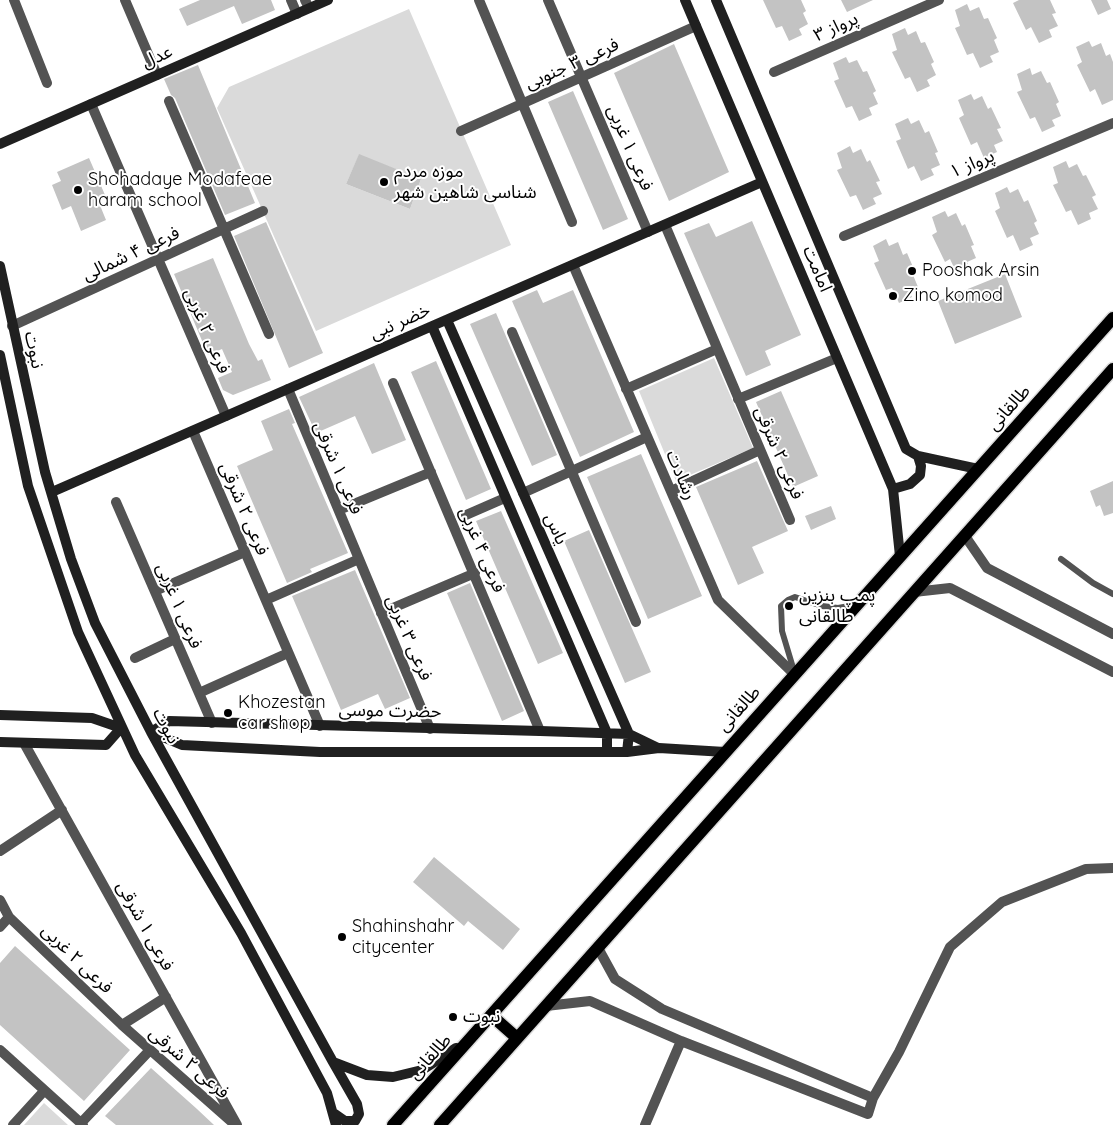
<!DOCTYPE html>
<html>
<head>
<meta charset="utf-8">
<style>
	body { margin:0 }
	canvas { display:block; background:#fff }
</style>
</head>
<body>
<canvas width="1113" height="1125"></canvas>
<script>
const ctx = document.querySelector('canvas').getContext('2d');
ctx.lineJoin = 'round';
function fill(path, color) { ctx.fillStyle = color; ctx.fill(path, 'evenodd'); }
const shape = rows => new Path2D(rows.map(r => 'M' + r).join(''));
function stroke(path, color, width, dash) { ctx.strokeStyle = color; ctx.lineWidth = width; ctx.lineCap = dash ? 'butt' : 'round'; ctx.setLineDash(dash || []); ctx.stroke(path); }
function write(font, color, halo, rows, align = 'center') {
  ctx.font = font + ' Quicksand,"Noto Sans Arabic",sans-serif'; ctx.lineWidth = 4; ctx.setLineDash([]); ctx.textBaseline = 'middle'; ctx.strokeStyle = halo; ctx.fillStyle = color; for (const [text, x, y, turn = 0] of rows) {
    ctx.save(); ctx.translate(x, y); ctx.rotate((+turn || 0) * Math.PI / 180); ctx.textAlign = isNaN(turn) ? turn : align; if (halo) ctx.strokeText(text, 0, 0); ctx.fillText(text, 0, 0); ctx.restore();
  }
}
fill(shape([
	[409,9,511,245,316,331,217,108,229,87],
	[359,155,421,179,410,209,346,184],
	[714,358,753,448,676,481,639,391],
	[44,1103,68,1125,24,1125]
]), '#dadada');
fill(shape([
	[200,0,271,0,275,10,242,24,234,6,187,26,179,9],
	[763,0,801,0,806,11,803,13,808,24,799,29,802,35,789,41,782,26,776,28],
	[841,0,873,0,847,12],
	[1019,0,1050,0,1056,13,1052,14,1058,26,1049,30,1052,37,1039,43,1031,27,1026,30,1013,3],
	[1091,0,1107,0,1111,9,1098,15],
	[967,4,970,11,979,7,984,19,988,18,997,38,994,40,999,52,990,56,993,62,980,68,973,53,967,55,955,28,960,26,955,10],
	[905,28,908,35,916,31,921,43,925,42,934,62,931,64,936,75,927,80,930,86,917,92,910,77,905,79,892,52,897,50,892,34],
	[1089,41,1092,47,1101,43,1106,56,1110,54,1113,62,1113,100,1102,105,1095,89,1090,92,1077,65,1082,62,1076,47],
	[674,44,729,172,669,201,614,73],
	[846,57,849,63,857,60,863,72,867,71,876,91,873,93,878,104,869,108,872,115,859,121,852,106,846,108,834,81,839,79,833,63],
	[198,65,255,203,225,215,175,98,171,95,164,79],
	[1030,68,1032,75,1041,71,1047,83,1050,82,1059,102,1056,104,1061,116,1052,120,1055,126,1042,132,1035,117,1030,119,1017,92,1022,90,1017,74],
	[573,91,628,219,603,230,548,102],
	[971,94,974,100,982,96,988,109,991,107,1001,128,997,129,1003,141,994,145,997,152,984,158,977,142,971,145,959,118,964,115,958,100],
	[908,118,911,124,919,120,925,133,929,131,938,152,935,153,940,165,931,169,934,175,921,181,914,166,908,169,896,141,901,139,895,124],
	[850,146,853,153,861,149,867,162,870,160,880,181,876,182,882,194,873,198,876,204,863,210,856,195,850,197,837,170,842,168,837,153],
	[359,154,421,179,410,209,346,184],
	[89,158,105,195,97,198,106,220,81,231,71,206,62,210,52,185,61,181,57,172],
	[1066,161,1069,168,1077,164,1083,176,1086,175,1096,195,1092,197,1098,209,1089,213,1091,219,1078,225,1071,210,1066,212,1053,185,1058,183,1053,167],
	[1007,187,1010,193,1018,189,1024,202,1028,200,1037,221,1034,223,1039,234,1030,238,1033,245,1020,251,1013,235,1007,238,995,211,1000,208,995,193],
	[945,211,948,217,956,213,962,226,965,224,974,245,971,246,976,258,967,262,970,268,957,274,950,259,945,262,932,235,937,232,932,217],
	[752,221,801,335,765,351,771,365,746,376,684,233,709,223,716,237],
	[266,222,323,353,289,368,234,236],
	[886,239,889,246,898,242,903,255,907,253,916,274,913,275,918,287,909,291,912,297,899,303,892,288,886,290,874,263,879,261,873,246],
	[213,258,249,344,258,361,262,359,271,380,233,395,223,390,218,378,232,372,222,349,208,355,174,274],
	[1005,274,1022,317,955,344,938,301],
	[537,290,543,303,573,290,634,432,580,457,512,301],
	[496,313,557,455,532,466,470,324],
	[436,361,491,489,466,500,411,372],
	[374,363,406,440,372,454,355,416,316,433,299,397],
	[781,391,818,476,793,487,756,402],
	[289,409,295,423,292,424,348,553,310,569,312,572,287,583,237,466,273,450,261,421],
	[641,454,702,596,648,619,587,477],
	[757,461,788,531,752,547,764,573,738,585,696,487],
	[1113,481,1113,513,1104,516,1100,505,1096,507,1090,491],
	[831,506,836,519,811,530,805,516],
	[501,511,563,653,538,664,476,521],
	[589,530,651,672,625,683,564,541],
	[355,570,410,698,385,709,378,694,341,710,292,596],
	[470,583,524,711,502,721,447,593],
	[434,857,520,929,503,950,468,921,464,926,413,882],
	[15,946,130,1050,84,1101,0,1025,0,963],
	[151,1068,197,1109,214,1125,116,1125,105,1116]
]), '#c3c3c3');
const primary = shape([
	[491,1015,517,1038],
	[393,1125,1113,318],
	[440,1125,1113,369]
]);
stroke(primary, '#dbdbdb', 15);
stroke(shape([
	[1061,559,1093,583,1113,594],
	[794,671,782,631,781,606,788,600,795,597,822,606,838,608,855,605]
]), '#535353', 6);
stroke(shape([
	[14,0,47,83],
	[125,0,157,75],
	[291,0,297,14],
	[305,0,309,8],
	[479,0,572,222],
	[548,0,648,232],
	[774,72,939,0],
	[169,101,269,334],
	[91,104,226,416],
	[461,131,696,26],
	[665,225,790,520],
	[844,236,1113,123],
	[573,265,718,600,794,674],
	[12,326,263,211],
	[512,332,636,622],
	[393,383,540,731],
	[288,389,430,729],
	[626,389,717,349],
	[738,399,837,358],
	[193,431,320,726],
	[671,491,760,450],
	[523,493,647,437],
	[116,502,212,723],
	[339,510,431,472],
	[466,515,505,498],
	[965,536,987,568,1113,634],
	[155,591,245,552],
	[914,592,950,588,1113,672],
	[266,600,359,559],
	[381,613,475,573],
	[135,658,175,639],
	[199,693,288,653],
	[24,743,237,1125],
	[0,851,62,810],
	[0,900,9,917,122,1025,233,1123],
	[0,927,9,917],
	[598,948,615,979,662,1009,873,1098],
	[546,1006,590,1001,681,1041,868,1114,873,1098,899,1052,950,947,1002,902,1086,869,1113,868],
	[122,1025,166,997],
	[0,1050,83,1125],
	[81,1123,150,1050],
	[13,1125,44,1091],
	[645,1125,681,1041]
]), '#535353', 10);
stroke(shape([
	[685,0,893,489,900,556],
	[716,0,906,449,918,456,978,469],
	[0,144,328,0],
	[0,266,45,472,71,559,95,623,151,732,333,1062,367,1075,393,1077,422,1070,456,1048],
	[447,320,629,734,627,752],
	[432,326,607,733,607,752],
	[0,355,28,486,78,632,135,755,241,933,327,1093,336,1125],
	[893,489,910,484,920,475,921,466,918,456],
	[52,492,762,182],
	[0,715,92,718,121,728,106,745,0,742],
	[151,732,182,745,320,752,627,752,659,748,725,752],
	[151,732,169,721,540,731,629,734,658,748],
	[333,1062,357,1104,359,1114,355,1121,345,1121,335,1114]
]), '#202020', 10);
stroke(primary, '#000', 12);
for (const [x, y, r, color] of [
	[384,182,5,"#000"],
	[78,190,5,"#000"],
	[912,271,5,"#000"],
	[893,296,5,"#000"],
	[789,606,5,"#000"],
	[228,713,5,"#000"],
	[342,937,5,"#000"],
	[453,1017,5,"#000"]
]) { const dot = new Path2D(); dot.arc(x, y, r, 0, 2 * Math.PI); ctx.fillStyle = color; ctx.fill(dot); stroke(dot, '#fff', 2); }
write('18px', '#000', '#fff', [
	["پرواز ۳",836,27,-24],
	["عدل",157,57,-24],
	["فرعی ۳ جنوبی",572,64,-24],
	["فرعی ۱ غربی",630,148,67],
	["پرواز ۱",972,164,-23],
	["فرعی ۴ شمالی",131,254,-25],
	["امامت",817,269,67],
	["خضر نبی",400,322,-24],
	["فرعی ۲ غربی",207,331,67],
	["نبوت",34,350,78],
	["طالقانی",1009,408,-48],
	["فرعی ۲ شرقی",779,453,67],
	["فرعی ۱ شرقی",338,468,67],
	["رشادت",681,475,67],
	["فرعی ۲ شرقی",244,509,67],
	["یاس",556,529,66],
	["فرعی ۴ غربی",482,550,67],
	["فرعی ۱ غربی",179,606,67],
	["فرعی ۳ غربی",409,638,67],
	["طالقانی",739,709,-48],
	["حضرت موسی",390,711,1],
	["نبوت",166,726,62],
	["فرعی ۱ شرقی",145,926,61],
	["فرعی ۲ غربی",77,959,44],
	["طالقانی",430,1057,-48],
	["فرعی ۲ شرقی",189,1063,41]
]);
write('18px', '#000', '#fff', [
	["موزه مردم",394,172],
	["شناسی شاهین شهر",394,193],
	["Shohadaye Modafeae",88,180],
	["haram school",88,201],
	["Pooshak Arsin",922,271],
	["Zino komod",903,296],
	["پمپ بنزین",799,596],
	["طالقانی",799,617],
	["Khozestan",238,703],
	["car shop",238,724],
	["Shahinshahr",352,927],
	["citycenter",352,948],
	["نبوت",463,1017]
], 'left');
</script>
</body>
</html>
